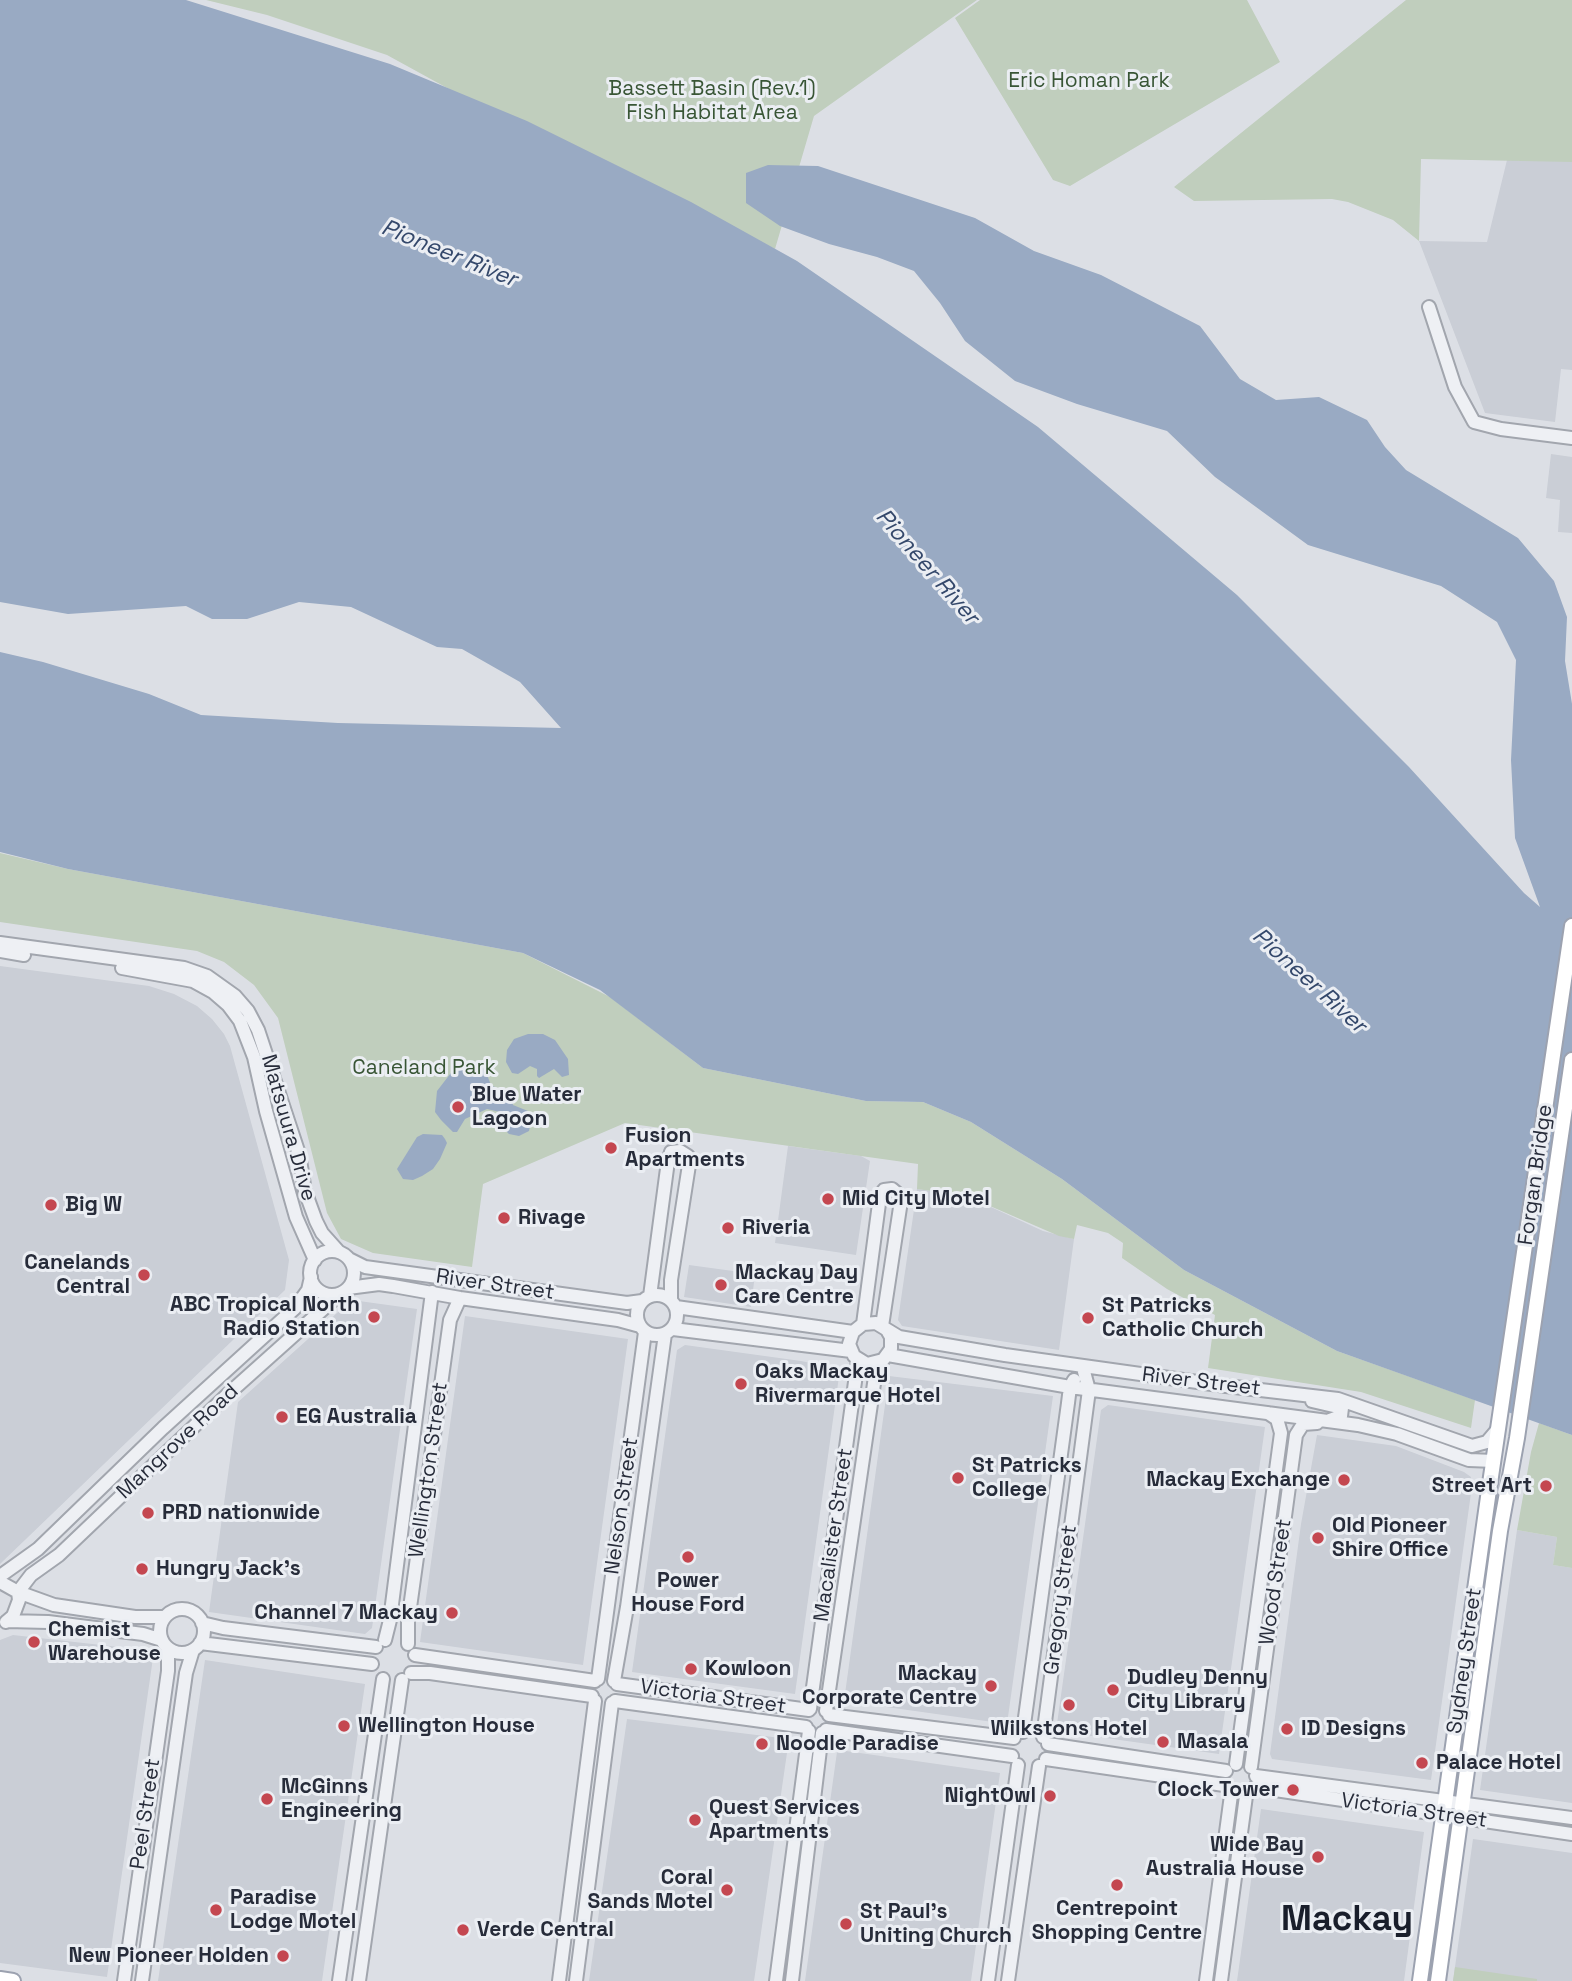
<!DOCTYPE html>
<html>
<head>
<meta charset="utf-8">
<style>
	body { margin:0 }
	canvas { display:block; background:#dcdfe5 }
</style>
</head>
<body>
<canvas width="1572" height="1981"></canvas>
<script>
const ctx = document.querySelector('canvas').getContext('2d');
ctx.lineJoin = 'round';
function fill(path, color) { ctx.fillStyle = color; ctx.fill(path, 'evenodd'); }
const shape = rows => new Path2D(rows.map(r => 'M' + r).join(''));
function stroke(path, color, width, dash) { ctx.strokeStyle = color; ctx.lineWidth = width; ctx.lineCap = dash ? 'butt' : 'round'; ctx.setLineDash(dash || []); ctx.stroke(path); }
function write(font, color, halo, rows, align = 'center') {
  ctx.font = font + ' "Space Grotesk",sans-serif'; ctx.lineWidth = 6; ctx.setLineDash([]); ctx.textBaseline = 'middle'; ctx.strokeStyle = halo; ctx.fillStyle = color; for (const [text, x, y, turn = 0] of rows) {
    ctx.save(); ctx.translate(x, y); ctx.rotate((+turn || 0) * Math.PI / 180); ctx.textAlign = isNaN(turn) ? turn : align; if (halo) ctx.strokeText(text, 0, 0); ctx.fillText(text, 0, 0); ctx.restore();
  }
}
fill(shape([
	[1507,160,1572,161,1572,370,1561,369,1555,422,1485,413,1419,241,1487,242],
	[1551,454,1572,457,1572,533,1558,532,1560,500,1546,498],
	[0,966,149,986,174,994,197,1006,212,1019,224,1034,230,1046,289,1260,285,1290,0,1564],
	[788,1146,861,1156,870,1161,856,1255,775,1243],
	[917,1189,967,1196,1043,1231,1074,1239,1059,1350,902,1326,898,1320],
	[689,1265,755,1274,751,1307,684,1297],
	[359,1301,417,1309,372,1628,365,1634,209,1612,238,1402,347,1304],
	[465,1316,628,1339,583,1665,420,1642],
	[685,1345,801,1361,840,1369,795,1694,632,1672,677,1350],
	[889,1376,1053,1396,1007,1724,844,1701],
	[1108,1405,1265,1427,1219,1754,1056,1731,1101,1410],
	[1317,1435,1396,1446,1464,1472,1471,1477,1472,1486,1431,1780,1272,1759,1270,1754,1301,1524],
	[1517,1530,1557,1537,1553,1565,1572,1568,1572,1803,1480,1790],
	[13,1635,154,1651,107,1977,0,1963,0,1640],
	[205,1660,365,1684,322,1981,158,1981],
	[627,1719,789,1739,754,1981,589,1981],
	[839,1750,1000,1773,971,1981,805,1981,837,1752],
	[1261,1809,1424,1832,1404,1981,1237,1981],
	[1473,1839,1572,1853,1572,1981,1453,1981]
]), '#caced6');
fill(shape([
	[206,0,977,0,814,116,775,249,500,117,387,55,267,15],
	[980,0,1247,0,1280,62,1070,186,1053,180,955,18],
	[1406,0,1572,0,1572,162,1421,159,1419,241,1393,220,1348,202,1332,199,1194,201,1174,187],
	[0,853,68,869,523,953,610,997,703,1068,866,1101,923,1102,971,1122,1062,1179,1184,1270,1337,1351,1475,1400,1471,1428,1361,1392,1208,1368,1215,1315,1167,1289,1122,1258,1123,1243,1108,1233,1077,1225,1074,1239,1059,1236,967,1196,917,1189,918,1164,625,1123,483,1184,472,1267,373,1253,341,1239,327,1213,278,1018,254,985,224,962,197,951,0,922],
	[1539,1423,1572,1435,1572,1568,1553,1565,1557,1537,1517,1530,1531,1452],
	[1455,1967,1537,1979,1537,1981,1453,1981]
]), '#c0cebd');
fill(shape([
	[0,0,186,0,390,64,527,121,691,202,797,261,1038,427,1237,595,1409,767,1524,893,1540,907,1515,838,1511,760,1516,660,1497,622,1441,586,1308,545,1215,477,1167,431,1077,404,1015,381,965,341,940,303,914,271,877,257,829,244,780,226,746,203,746,173,768,165,818,166,975,218,1034,251,1101,275,1200,326,1240,379,1276,400,1319,397,1367,420,1385,447,1406,470,1518,538,1554,581,1567,617,1565,661,1572,704,1572,1435,1337,1351,1184,1270,1062,1179,971,1122,923,1102,866,1101,703,1068,600,990,523,953,68,869,0,852,0,652,43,662,149,694,201,715,338,723,561,728,520,682,462,649,437,647,351,607,299,602,247,619,212,619,186,606,68,614,0,602],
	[528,1034,543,1034,555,1040,568,1059,569,1075,562,1077,554,1069,539,1078,537,1076,537,1069,530,1066,518,1074,512,1073,506,1062,507,1050,514,1039],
	[467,1062,480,1065,485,1070,491,1085,510,1095,513,1105,528,1111,532,1118,529,1131,519,1136,509,1134,503,1128,500,1112,487,1109,465,1119,457,1132,453,1132,441,1120,435,1112,437,1091,454,1069],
	[423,1134,442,1135,445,1139,447,1143,440,1159,433,1169,422,1176,413,1180,403,1179,397,1169,417,1137]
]), '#99aac3');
const minor = shape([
	[1429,307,1455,387,1474,422,1501,429,1572,438],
	[0,943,184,968,207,976,235,996,248,1011,258,1030,299,1154,305,1191,316,1221,322,1233,339,1252],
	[0,951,24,955],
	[122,968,193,981,213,992,228,1005,240,1021,254,1057,266,1111,296,1217,315,1260],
	'310 1273a22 22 0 1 1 44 0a22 22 0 1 1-44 0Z',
	[349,1259,365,1267,627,1303,642,1301],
	[348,1288,379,1284,393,1286,460,1298,618,1320,640,1326],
	'637 1315a20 20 0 1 1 40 0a20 20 0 1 1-40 0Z',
	[650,1296,668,1161,671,1152,680,1151,688,1156,689,1165,671,1280,671,1300],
	[676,1307,853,1332],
	[863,1324,880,1196,884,1190,892,1189,898,1194,901,1201,882,1326],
	[673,1329,851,1351],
	[888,1332,891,1337,891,1349,883,1360,867,1364,854,1356,849,1344,853,1332,863,1324,876,1323,899,1337,1005,1355,1226,1386,1338,1399,1472,1446,1487,1442,1498,1429],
	[888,1355,1070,1387,1358,1425,1397,1434,1469,1460,1494,1461],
	[1312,1401,1342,1408,1341,1416,1330,1420],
	[0,1576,38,1549,163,1428,295,1308,308,1290,311,1277],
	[0,1582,18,1592,19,1600,13,1616,6,1622],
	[18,1592,31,1575,59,1555,227,1395,341,1293],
	[18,1592,54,1605,135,1617,165,1617],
	'160 1631a22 22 0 1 1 44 0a22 22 0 1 1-44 0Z',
	[7,1621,48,1622,143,1634,162,1640],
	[202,1623,223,1628,376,1647],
	[385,1640,390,1620,432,1292],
	[200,1643,372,1664],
	[408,1644,408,1622,450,1320,460,1298],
	[415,1655,595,1681],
	[411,1673,430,1673,592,1696],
	[598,1679,645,1332],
	[614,1681,627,1607,665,1334],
	[617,1684,809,1710],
	[615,1701,806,1727],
	[810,1709,858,1360],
	[826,1711,877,1363],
	[829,1715,1014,1738],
	[826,1730,1012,1756],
	[1023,1732,1068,1403,1070,1387,1074,1380],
	[1043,1737,1089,1390,1083,1368],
	[1048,1744,1226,1771],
	[1046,1759,1224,1785],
	[1236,1764,1281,1433,1277,1419,1268,1413],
	[1251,1767,1296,1435,1303,1424,1317,1423],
	[1256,1776,1572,1818],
	[1255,1787,1572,1834],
	[124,1981,168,1671,168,1648],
	[142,1981,186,1673,193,1650],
	[339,1981,383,1679],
	[359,1981,402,1680],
	[559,1981,595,1701],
	[576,1981,612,1703],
	[776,1981,809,1731],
	[792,1981,822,1733],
	[988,1981,1018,1765],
	[1008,1981,1039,1766],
	[1206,1981,1231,1795],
	[1221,1981,1246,1796]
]);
const major = shape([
	[0,1979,13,1981],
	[1420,1981,1488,1497,1572,926],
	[1438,1981,1500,1531,1517,1438,1572,1060]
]);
stroke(minor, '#a2a6ae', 16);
stroke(major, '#9ca2b0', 18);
stroke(minor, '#eef0f4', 12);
stroke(major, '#fff', 14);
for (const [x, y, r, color] of [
	[458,1107,7,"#c44750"],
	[611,1148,7,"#c44750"],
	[828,1199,7,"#c44750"],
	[51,1205,7,"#c44750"],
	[504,1218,7,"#c44750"],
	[728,1228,7,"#c44750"],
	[144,1275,7,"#c44750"],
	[721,1285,7,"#c44750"],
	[374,1317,7,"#c44750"],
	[1088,1318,7,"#c44750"],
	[741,1384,7,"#c44750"],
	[282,1417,7,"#c44750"],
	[958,1478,7,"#c44750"],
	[1344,1480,7,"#c44750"],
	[1546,1486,7,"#c44750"],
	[148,1513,7,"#c44750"],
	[1318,1538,7,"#c44750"],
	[688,1557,7,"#c44750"],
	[142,1569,7,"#c44750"],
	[452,1613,7,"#c44750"],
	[34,1642,7,"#c44750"],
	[691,1669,7,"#c44750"],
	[991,1686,7,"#c44750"],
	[1113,1690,7,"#c44750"],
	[1069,1705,7,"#c44750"],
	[344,1726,7,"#c44750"],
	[1287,1729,7,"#c44750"],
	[1163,1742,7,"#c44750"],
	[762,1744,7,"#c44750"],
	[1422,1763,7,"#c44750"],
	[1293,1790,7,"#c44750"],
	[1050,1796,7,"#c44750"],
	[267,1799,7,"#c44750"],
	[695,1820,7,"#c44750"],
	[1318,1857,7,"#c44750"],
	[1117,1885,7,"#c44750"],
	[727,1890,7,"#c44750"],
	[216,1910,7,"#c44750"],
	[846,1924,7,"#c44750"],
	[463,1930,7,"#c44750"],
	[283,1956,7,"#c44750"]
]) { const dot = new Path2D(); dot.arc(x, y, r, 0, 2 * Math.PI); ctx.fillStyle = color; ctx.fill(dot); stroke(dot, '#ebeef3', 2.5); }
write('21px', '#385535', '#ebeef3', [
	["Eric Homan Park",1089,81],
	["Bassett Basin (Rev.1)",712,89],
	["Fish Habitat Area",712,113],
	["Caneland Park",424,1068]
]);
write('bold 21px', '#272c3a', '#ebeef3', [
	["Blue Water",472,1095],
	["Lagoon",472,1119],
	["Fusion",625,1136],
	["Apartments",625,1160],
	["Mid City Motel",842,1199],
	["Big W",65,1205],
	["Rivage",518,1218],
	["Riveria",742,1228],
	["Canelands",130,1263,"right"],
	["Central",130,1287,"right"],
	["Mackay Day",735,1273],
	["Care Centre",735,1297],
	["ABC Tropical North",360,1305,"right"],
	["Radio Station",360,1329,"right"],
	["St Patricks",1102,1306],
	["Catholic Church",1102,1330],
	["Oaks Mackay",755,1372],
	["Rivermarque Hotel",755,1396],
	["EG Australia",296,1417],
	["St Patricks",972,1466],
	["College",972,1490],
	["Mackay Exchange",1330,1480,"right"],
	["Street Art",1532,1486,"right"],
	["PRD nationwide",162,1513],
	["Old Pioneer",1332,1526],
	["Shire Office",1332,1550],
	["Hungry Jack's",156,1569],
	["Power",688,1581,"center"],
	["House Ford",688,1605,"center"],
	["Channel 7 Mackay",438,1613,"right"],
	["Chemist",48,1630],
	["Warehouse",48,1654],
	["Kowloon",705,1669],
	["Mackay",977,1674,"right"],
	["Corporate Centre",977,1698,"right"],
	["Dudley Denny",1127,1678],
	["City Library",1127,1702],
	["Wellington House",358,1726],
	["Wilkstons Hotel",1069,1729,"center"],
	["ID Designs",1301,1729],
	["Masala",1177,1742],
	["Noodle Paradise",776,1744],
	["Palace Hotel",1436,1763],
	["McGinns",281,1787],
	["Engineering",281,1811],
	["Clock Tower",1279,1790,"right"],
	["NightOwl",1036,1796,"right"],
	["Quest Services",709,1808],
	["Apartments",709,1832],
	["Wide Bay",1304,1845,"right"],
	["Australia House",1304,1869,"right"],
	["Coral",713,1878,"right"],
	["Sands Motel",713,1902,"right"],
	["Paradise",230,1898],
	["Lodge Motel",230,1922],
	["Centrepoint",1117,1909,"center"],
	["Shopping Centre",1117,1933,"center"],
	["St Paul's",860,1912],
	["Uniting Church",860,1936],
	["Verde Central",477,1930],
	["New Pioneer Holden",269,1956,"right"]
], 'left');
write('21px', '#272c3a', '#ebeef3', [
	["Matsuura Drive",288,1128,74],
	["Forgan Bridge",1536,1175,-82],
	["River Street",495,1285,8],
	["River Street",1201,1382,7],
	["Mangrove Road",178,1442,-43],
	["Wellington Street",429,1470,-82],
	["Nelson Street",622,1506,-82],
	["Macalister Street",834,1535,-82],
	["Wood Street",1276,1582,-82],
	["Gregory Street",1061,1600,-83],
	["Sydney Street",1465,1661,-82],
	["Victoria Street",713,1697,8],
	["Victoria Street",1414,1811,8],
	["Peel Street",146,1814,-82]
]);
write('italic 23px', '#34486b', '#ebeef3', [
	["Pioneer River",449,254,22],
	["Pioneer River",927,567,49],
	["Pioneer River",1309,981,42]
]);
write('bold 35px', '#191e2b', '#ebeef3', [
	["Mackay",1347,1921]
]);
</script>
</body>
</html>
